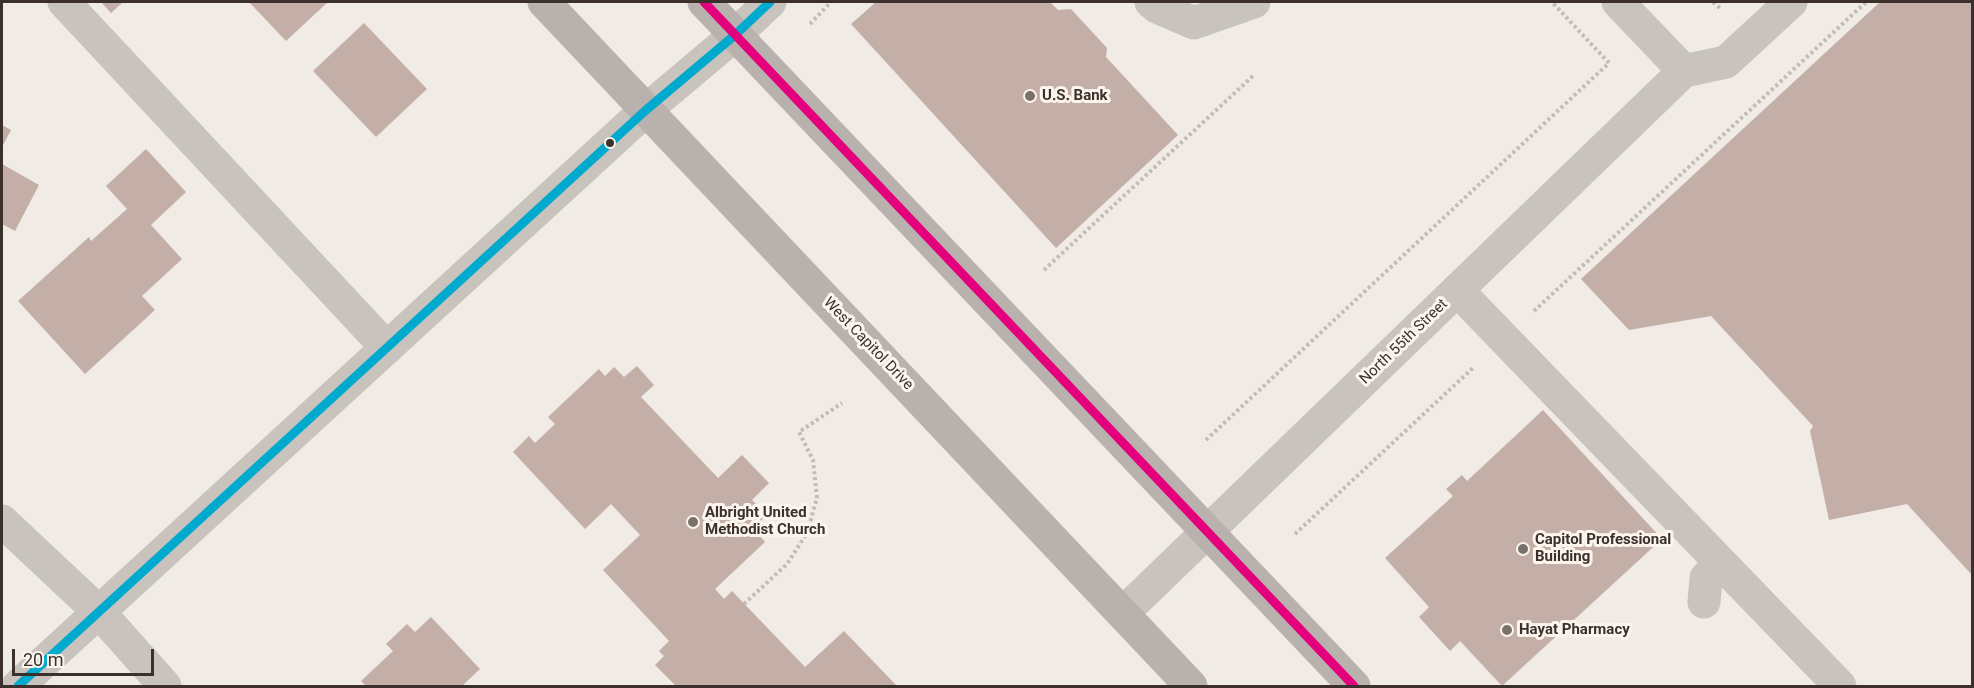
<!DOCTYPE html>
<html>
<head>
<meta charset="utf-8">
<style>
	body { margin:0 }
	#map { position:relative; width:1974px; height:688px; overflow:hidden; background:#f0ebe5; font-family:Roboto,sans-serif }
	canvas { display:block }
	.frame { position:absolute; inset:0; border:3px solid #3b302b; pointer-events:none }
	.scale { position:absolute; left:12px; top:649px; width:142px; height:27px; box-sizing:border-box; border:3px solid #3b302b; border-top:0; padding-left:8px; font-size:18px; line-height:21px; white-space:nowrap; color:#3b302b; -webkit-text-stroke:4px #fbf5ee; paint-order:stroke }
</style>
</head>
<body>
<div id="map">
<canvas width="1974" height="688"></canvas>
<div class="frame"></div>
<div class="scale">20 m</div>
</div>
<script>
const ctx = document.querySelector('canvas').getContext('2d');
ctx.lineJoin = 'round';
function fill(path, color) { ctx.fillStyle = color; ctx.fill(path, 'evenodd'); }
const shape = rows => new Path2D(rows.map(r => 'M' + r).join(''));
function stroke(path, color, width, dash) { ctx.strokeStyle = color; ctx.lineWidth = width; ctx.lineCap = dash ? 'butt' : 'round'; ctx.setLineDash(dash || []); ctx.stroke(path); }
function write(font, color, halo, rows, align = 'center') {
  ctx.font = font + ' Roboto,sans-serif'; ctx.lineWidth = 6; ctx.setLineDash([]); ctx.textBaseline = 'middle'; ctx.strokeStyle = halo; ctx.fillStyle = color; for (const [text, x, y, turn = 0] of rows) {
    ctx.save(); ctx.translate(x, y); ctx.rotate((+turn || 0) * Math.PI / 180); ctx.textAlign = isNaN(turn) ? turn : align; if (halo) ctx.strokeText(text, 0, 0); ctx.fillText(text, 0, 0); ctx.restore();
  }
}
fill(shape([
	[101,2,123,2,111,13],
	[249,2,328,2,286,41],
	[876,2,1050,2,1058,10,1071,9,1107,48,1106,57,1178,135,1056,248,851,24],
	[1880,2,1972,2,1972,575,1907,504,1829,520,1810,431,1813,426,1711,316,1629,330,1581,279],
	[364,23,427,89,376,137,313,71],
	[2,125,11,130,2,147],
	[146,149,186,192,151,225,182,259,142,296,155,310,85,374,18,301,89,237,91,241,127,209,106,186],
	[2,164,39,185,15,231,2,224],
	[637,366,654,385,641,397,718,478,742,455,769,483,752,500,767,515,753,528,765,542,715,589,724,599,732,591,805,667,844,631,897,686,676,686,655,665,664,656,659,651,669,641,603,570,640,535,611,504,585,529,513,452,529,436,535,443,555,424,548,417,599,369,605,376,614,367,624,377],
	[1543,410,1662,539,1502,686,1460,641,1450,651,1419,617,1429,607,1385,558,1453,496,1446,489,1462,475,1467,481],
	[431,617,480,669,462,686,366,686,361,681,393,651,386,644,407,624,415,632]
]), '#c3afa7');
stroke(shape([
	[1713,2,1721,9],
	[810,24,831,2],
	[1044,270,1254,75],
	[1534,311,1866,2],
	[1206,440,1609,63,1552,2],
	[1295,534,1474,367],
	[744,604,787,564,807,533,817,498,813,460,799,432,842,403]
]), '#c2bbb6', 4, [3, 3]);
stroke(shape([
	[64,2,387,348],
	[1151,2,1157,7,1194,23,1254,2],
	[1618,2,1684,71],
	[1684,71,1726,62,1791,2],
	[1457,290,1840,686],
	[2,521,99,612,165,686],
	[1704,602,1706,578,1721,563],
	[1123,613,1684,71],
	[18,686,646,110,735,35,770,2]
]), '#c9c3be', 33);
stroke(shape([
	[544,2,1191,686],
	[704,2,1354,686]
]), '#b8b1ad', 33);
stroke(shape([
	[18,686,646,110,735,35,770,2]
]), '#00a9ce', 9);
stroke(shape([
	[704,2,1354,686]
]), '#e5007d', 9);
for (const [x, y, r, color] of [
	[1030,96,6,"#7a716c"],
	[610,143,5,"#3b302b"],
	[693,522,6,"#7a716c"],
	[1523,549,6,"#7a716c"],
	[1507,630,6,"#7a716c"]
]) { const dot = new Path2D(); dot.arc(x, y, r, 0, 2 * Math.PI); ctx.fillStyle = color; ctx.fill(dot); stroke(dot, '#fbf5ee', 2); }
write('bold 15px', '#3b302b', '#fbf5ee', [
	["U.S. Bank",1042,96],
	["Albright United",705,513],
	["Methodist Church",705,530],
	["Capitol Professional",1535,540],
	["Building",1535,557],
	["Hayat Pharmacy",1519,630]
], 'left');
write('15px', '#3b302b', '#fbf5ee', [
	["North 55th Street",1404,342,-44],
	["West Capitol Drive",868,344,46]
]);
</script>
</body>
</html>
